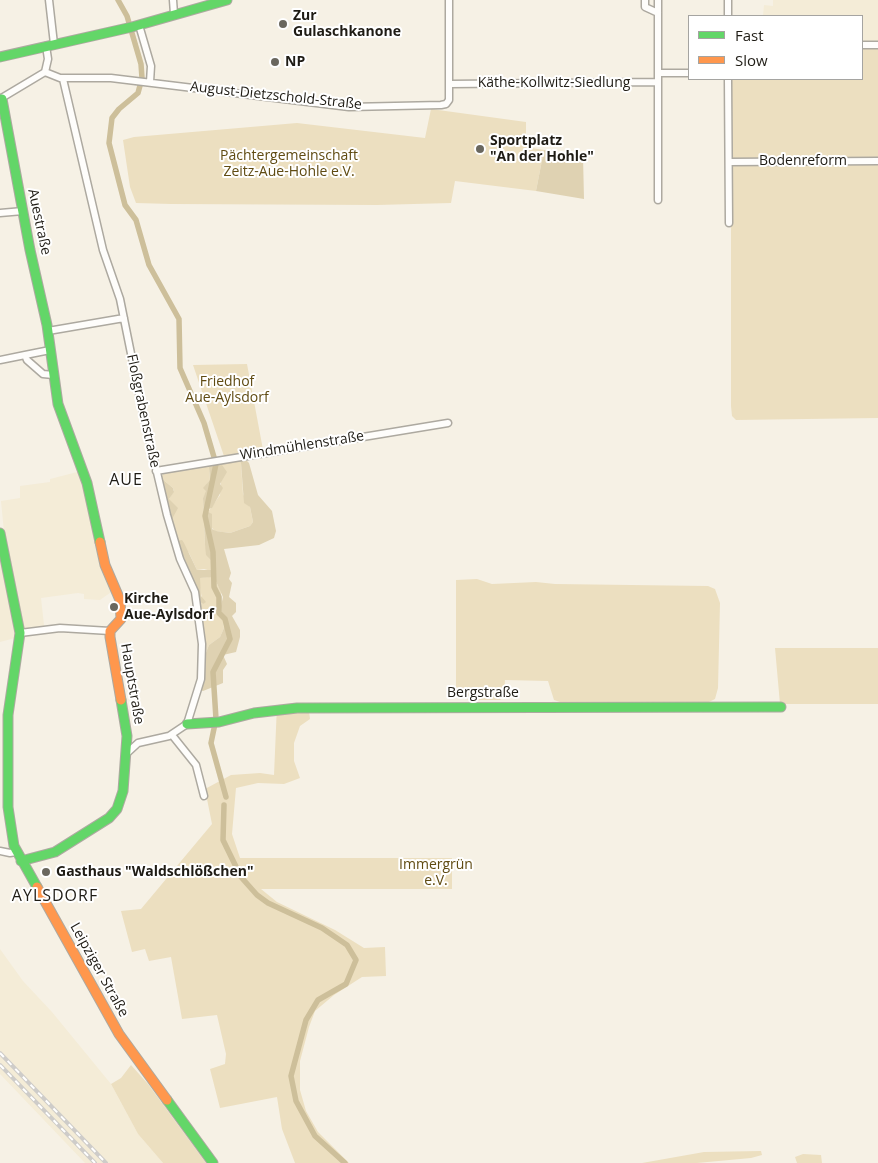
<!DOCTYPE html>
<html>
<head>
<meta charset="utf-8">
<style>
	body { margin:0 }
	#map { position:relative; width:878px; height:1163px; overflow:hidden; background:#f6f1e5; font-family:"Open Sans",sans-serif }
	canvas { display:block }
	.legend { position:absolute; left:688px; top:15px; width:175px; height:65px; box-sizing:border-box; background:#fff; border:1px solid #a5a4a1; margin:0; padding:6px 9px; list-style:none; font-size:15px; color:#1f1c15 }
	.legend li { display:flex; align-items:center; gap:10px; height:25px }
	.legend b { width:25px; border:1px solid #a5a4a1 }
</style>
</head>
<body>
<div id="map">
<canvas width="878" height="1163"></canvas>
<ul class="legend">
<li><b style="height:6px;background:#63d668"></b>Fast</li>
<li><b style="height:6px;background:#ff974d"></b>Slow</li>
</ul>
</div>
<script>
const ctx = document.querySelector('canvas').getContext('2d');
ctx.lineJoin = 'round';
function fill(path, color) { ctx.fillStyle = color; ctx.fill(path, 'evenodd'); }
const shape = rows => new Path2D(rows.map(r => 'M' + r).join(''));
function stroke(path, color, width, dash) { ctx.strokeStyle = color; ctx.lineWidth = width; ctx.lineCap = dash ? 'butt' : 'round'; ctx.setLineDash(dash || []); ctx.stroke(path); }
function write(font, color, halo, rows, align = 'center') {
  ctx.font = font + ' "Open Sans",sans-serif'; ctx.lineWidth = 4; ctx.setLineDash([]); ctx.textBaseline = 'middle'; ctx.strokeStyle = halo; ctx.fillStyle = color; for (const [text, x, y, turn = 0] of rows) {
    ctx.save(); ctx.translate(x, y); ctx.rotate((+turn || 0) * Math.PI / 180); ctx.textAlign = isNaN(turn) ? turn : align; if (halo) ctx.strokeText(text, 0, 0); ctx.fillText(text, 0, 0); ctx.restore();
  }
}
fill(shape([
	[773,0,878,0,878,42,862,43,862,16,763,16,764,5,773,6],
	[85,470,104,549,117,588,100,600,84,599,84,594,78,593,41,598,44,625,55,632,26,635,0,642,0,534,4,532,1,501,20,498,20,486,50,482,50,479],
	[0,949,23,981,52,1012,111,1084,138,1134,163,1163,85,1163,0,1074]
]), '#f4ecd7');
fill(shape([
	[878,42,878,418,736,420,732,416,731,406,731,79,862,79,862,43],
	[431,109,526,122,526,147,544,150,536,191,455,181,451,203,377,205,171,204,136,203,130,187,123,140,134,137,297,123,425,138],
	[247,364,264,455,238,460,241,463,243,494,250,507,253,522,250,526,230,533,215,531,212,528,208,512,220,495,222,465,234,460,226,462,193,365],
	[214,463,209,467,210,480,207,484,207,491,203,498,205,545,214,566,211,571,204,569,197,570,189,553,177,541,170,519,169,499,174,491,173,488,161,478,163,474,174,470],
	[209,577,214,577,221,592,221,606,224,628,220,637,209,645,205,655,200,602,203,604,199,582,200,578],
	[477,579,492,584,536,582,555,584,708,586,715,589,720,603,718,688,715,699,709,702,563,703,554,700,548,681,505,680,504,697,500,700,469,700,456,695,456,580],
	[775,648,878,648,878,704,780,704],
	[308,704,310,719,300,726,294,743,294,761,300,778,284,784,258,783,236,788,232,834,240,858,452,858,452,889,261,889,277,902,335,930,364,948,385,947,386,976,362,977,334,995,315,1011,309,1027,300,1061,300,1090,306,1111,318,1132,349,1163,295,1163,282,1129,277,1097,220,1108,210,1069,225,1064,226,1054,217,1015,182,1019,171,957,149,961,145,949,132,952,121,911,141,909,212,824,205,789,231,775,260,773,274,775,277,705],
	[131,1065,148,1084,206,1163,163,1163,138,1134,111,1084,121,1078],
	[761,1151,762,1155,751,1158,697,1163,642,1163,704,1152],
	[803,1154,821,1155,822,1163,797,1163,795,1157]
]), '#ecdfc0');
fill(shape([
	[544,150,583,156,584,199,536,191],
	[245,459,249,463,258,495,272,511,276,531,274,538,259,545,224,549,231,573,229,579,232,583,229,597,236,603,236,612,232,616,240,630,240,637,236,652,223,655,227,664,223,670,223,683,203,691,200,690,205,675,205,655,209,645,220,637,224,628,221,606,223,597,214,577,200,578,201,596,206,602,203,604,200,602,198,591,177,541,182,540,184,543,197,570,211,570,213,562,206,555,205,545,203,498,206,491,203,488,210,480,209,467,214,463,235,460,233,463,222,465,227,472,220,484,223,488,212,508,208,509,208,512,212,514,212,529,216,531,230,533,250,526,253,522,250,507,244,503,241,463,238,460],
	[161,478,173,488,174,492,169,499,178,508,172,519,170,519]
]), '#dfd2b2');
stroke(shape([
	[118,0,127,16,141,64,142,78,138,93,119,109,112,118,109,143,125,205,136,220,149,265,179,319,180,368,204,423,216,464,205,516,213,552,214,587,219,597,219,613,225,619,230,639,213,672,216,719,211,743,226,797],
	[224,805,223,840,241,877,257,895,268,903,322,928,347,945,356,960,346,984,318,1000,306,1020,291,1076,296,1101,315,1136,345,1163]
]), '#cdbf9a', 5.5);
const street = shape([
	[49,0,54,44],
	[173,0,174,14],
	[645,0,645,7,658,13],
	[658,0,658,73,689,73],
	[728,16,728,0],
	[139,25,151,66,150,82],
	[862,45,878,45],
	[45,72,60,78,111,78,349,107,441,105,446,104,449,100,449,0],
	[63,79,103,250,120,299,143,413,167,515,180,559,195,592,202,644,201,679,187,724,169,736,138,743,126,754],
	[728,79,729,223],
	[450,84,658,82],
	[0,99,45,72,48,59,46,46],
	[729,162,878,161],
	[658,200,658,73],
	[0,213,23,211],
	[48,331,124,318],
	[25,355,50,350],
	[0,360,25,355,27,360,43,374,53,375],
	[156,471,448,423],
	[20,633,60,628,110,631],
	[172,735,196,765,204,796],
	[0,851,10,853,16,852]
]);
const fast = shape([
	[0,57,132,27,227,0],
	[2,99,30,250,47,325,58,404,87,483,100,542],
	[0,533,20,633,8,715,8,807,14,846,37,887],
	[187,724,219,722,254,713,297,708,781,707],
	[21,861,55,852,109,818,117,809,123,791,127,736,121,700],
	[167,1100,213,1163]
]);
const slow = shape([
	[100,542,105,565,120,600,121,619,110,631,110,637,121,700],
	[37,887,119,1034,167,1100]
]);
stroke(street, '#ada9a0', 9);
stroke(fast, '#ada9a0', 11);
stroke(slow, '#ada9a0', 11);
stroke(street, '#fefdfb', 6);
stroke(fast, '#63d668', 9);
stroke(slow, '#ff974d', 9);
const rail = shape([
	[0,1053,106,1163],
	[0,1065,95,1163]
]);
stroke(rail, '#ceccc9', 4);
stroke(rail, '#fff', 2, [5.5]);
for (const [x, y, r, color] of [
	[283,24,5,"#6a675e"],
	[275,62,5,"#6a675e"],
	[480,149,5,"#6a675e"],
	[114,607,5,"#6a675e"],
	[46,872,5,"#6a675e"]
]) { const dot = new Path2D(); dot.arc(x, y, r, 0, 2 * Math.PI); ctx.fillStyle = color; ctx.fill(dot); stroke(dot, '#fff', 2); }
write('bold 14px', '#1f1c15', '#fff', [
	["Zur",293,16],
	["Gulaschkanone",293,32],
	["NP",285,62],
	["Sportplatz",490,141],
	["\"An der Hohle\"",490,157],
	["Kirche",124,599],
	["Aue-Aylsdorf",124,615],
	["Gasthaus \"Waldschlößchen\"",56,872]
], 'left');
write('14px', '#1f1c15', '#fff', [
	["Käthe-Kollwitz-Siedlung",554,83],
	["August-Dietzschold-Straße",276,96,6],
	["Bodenreform",803,161],
	["Auestraße",39,222,78],
	["Floßgrabenstraße",143,411,78],
	["Windmühlenstraße",302,446,-9],
	["Hauptstraße",132,684,80],
	["Bergstraße",483,693],
	["Leipziger Straße",99,970,61]
]);
write('14px', '#604b12', '#fff', [
	["Pächtergemeinschaft",289,156],
	["Zeitz-Aue-Hohle e.V.",289,172],
	["Friedhof",227,382],
	["Aue-Aylsdorf",227,398],
	["Immergrün",436,865],
	["e.V.",436,881]
]);
ctx.letterSpacing = '1px';
write('16px', '#1f1c15', '#fff', [
	["AUE",126,480],
	["AYLSDORF",55,896]
]);
ctx.letterSpacing = '0px';
</script>
</body>
</html>
